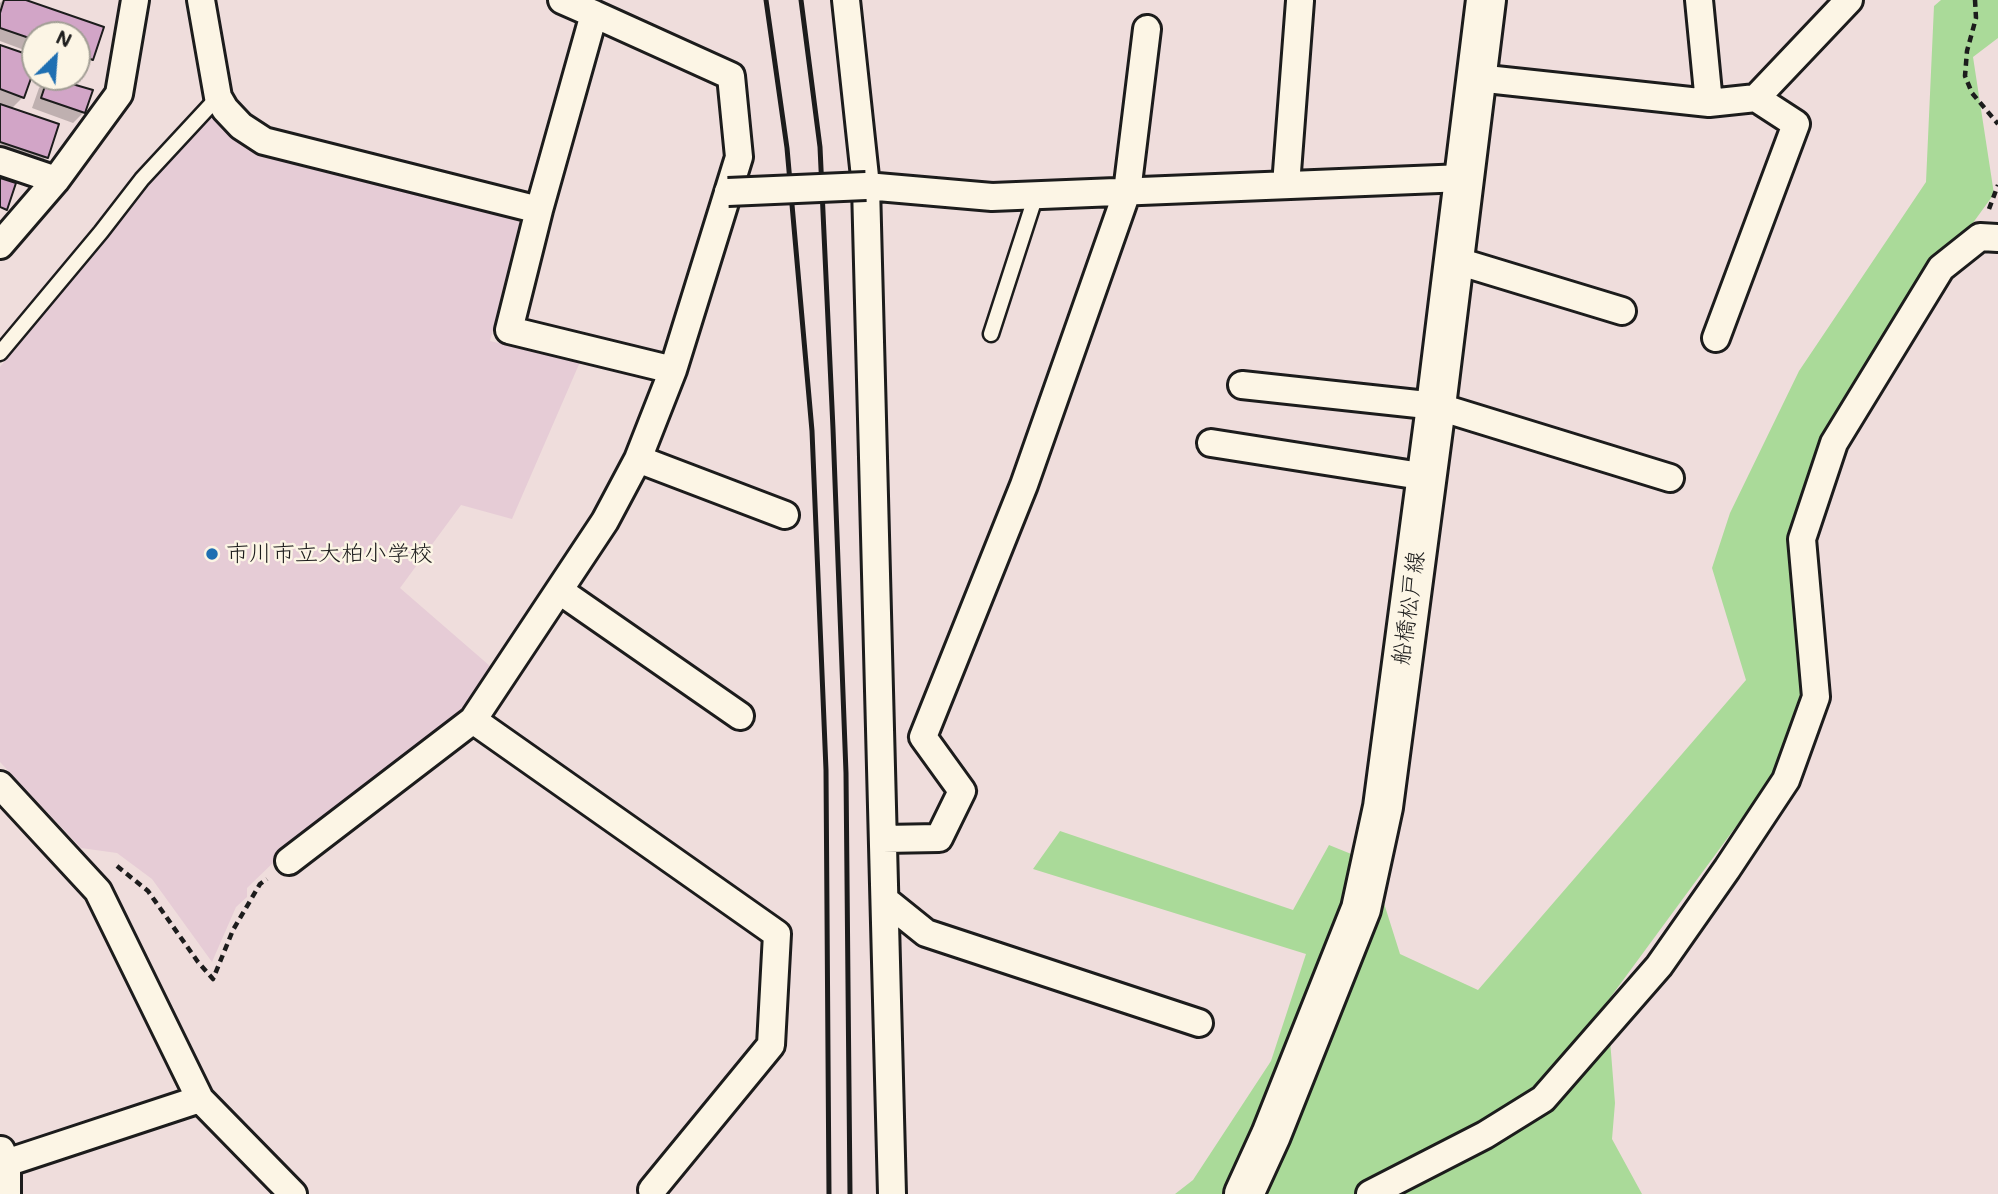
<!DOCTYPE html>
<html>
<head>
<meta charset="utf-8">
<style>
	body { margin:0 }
	#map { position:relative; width:1998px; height:1194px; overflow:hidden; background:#efdddc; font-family:Mali,sans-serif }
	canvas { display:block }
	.north { position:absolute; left:21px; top:21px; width:70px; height:70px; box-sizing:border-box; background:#fcf5e5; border:2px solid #a29e95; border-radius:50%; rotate:25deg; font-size:19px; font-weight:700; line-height:28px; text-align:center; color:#1c1c1c }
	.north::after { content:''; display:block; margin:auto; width:24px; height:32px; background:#1f6fb2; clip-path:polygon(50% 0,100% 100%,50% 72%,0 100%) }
</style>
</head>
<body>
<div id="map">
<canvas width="1998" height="1194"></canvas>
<div class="north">N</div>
</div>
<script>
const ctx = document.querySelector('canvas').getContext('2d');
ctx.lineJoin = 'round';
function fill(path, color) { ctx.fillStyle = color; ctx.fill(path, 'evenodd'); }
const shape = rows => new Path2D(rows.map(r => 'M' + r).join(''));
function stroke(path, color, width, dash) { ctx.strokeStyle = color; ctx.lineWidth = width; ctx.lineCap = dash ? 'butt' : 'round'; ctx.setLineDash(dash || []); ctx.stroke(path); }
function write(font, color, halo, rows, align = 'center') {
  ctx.font = font + ' Mali,"Klee One",sans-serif'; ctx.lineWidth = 5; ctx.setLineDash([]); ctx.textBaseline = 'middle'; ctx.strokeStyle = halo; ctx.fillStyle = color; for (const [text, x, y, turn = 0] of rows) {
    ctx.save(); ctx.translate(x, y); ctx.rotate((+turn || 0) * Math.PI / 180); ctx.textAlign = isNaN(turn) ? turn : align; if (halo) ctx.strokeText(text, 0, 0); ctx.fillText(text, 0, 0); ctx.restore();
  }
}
fill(shape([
	[214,109,232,131,524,216,490,341,580,362,512,519,461,505,400,588,498,673,468,716,278,858,247,888,247,897,236,907,212,962,152,879,117,853,81,848,0,762,0,367,148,183]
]), '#e6ccd6');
fill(shape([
	[1941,0,1998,0,1998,38,1973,57,1994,194,1854,386,1802,504,1819,659,1801,738,1607,1002,1615,1103,1612,1139,1642,1194,1175,1194,1193,1180,1271,1061,1306,954,1033,869,1060,831,1293,910,1329,845,1371,862,1400,954,1478,990,1746,680,1712,568,1730,513,1799,371,1926,182,1934,6]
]), '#aada99');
fill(shape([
	[3,0,20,0,102,28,91,59,81,70,77,68,77,35,35,35,35,54,0,41,0,3],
	[0,47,35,59,23,97,10,110,46,157,36,167,0,155],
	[49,77,84,112,73,123,32,108,39,88]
]), '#0003');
const building = shape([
	[4,0,26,0,104,27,93,60,77,54,77,35,35,35,35,40,0,28,0,13,4,0],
	[0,45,35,57,35,67,24,98,0,89,0,45],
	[48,77,93,90,85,113,41,98,48,77],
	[0,104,59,124,48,158,0,142,0,104],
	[0,178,16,183,7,210,0,207,0,178]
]);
fill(building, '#d2a5c7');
stroke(building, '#1c1c1c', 2);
const service = shape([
	[991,334,1036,195],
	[0,353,101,232,142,179,218,97]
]);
const minor = shape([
	[201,0,218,97,225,109,241,126,264,141,539,210,594,14,731,76,739,157,673,370,638,459,605,521,473,720,777,934,771,1045,652,1190],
	[562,0,594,14],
	[846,0,866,186,892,1194],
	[1699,0,1709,103],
	[1477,78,1709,103,1756,98,1849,0],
	[0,161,56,180],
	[1286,185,1300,1],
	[866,186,992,197,1464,178],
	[539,210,509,330,673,370],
	[0,245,56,180,119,94,135,0],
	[1454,260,1622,311],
	[1716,338,1796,124,1756,98],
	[1242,385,1436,406,1670,478],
	[1211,443,1427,477],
	[638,459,785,515],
	[560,591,740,716],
	[0,785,98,891,200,1099,293,1194],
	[883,839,939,838,962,791,923,737,1024,485,1127,192,1147,29],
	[289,861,473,720],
	[885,900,926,933,1199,1023],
	[1,1150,7,1163,7,1194],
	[0,1165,200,1099],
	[1370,1194,1485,1135,1543,1099,1659,966,1727,869,1786,780,1816,697,1802,539,1834,443,1941,268,1980,237,1998,238]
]);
const primary = shape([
	[1244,1194,1271,1135,1361,909,1383,807,1436,406,1486,0]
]);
stroke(service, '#1c1c1c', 19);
stroke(minor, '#1c1c1c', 32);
stroke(primary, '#1c1c1c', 44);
stroke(shape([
	[1975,0,1976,18,1967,51,1965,76,1972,93,1998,124],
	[1989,209,1998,185],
	[117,866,148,891,198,962,213,979,233,930,260,884,267,879]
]), '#1c1c1c', 4.5, [7, 5]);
stroke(service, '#fcf5e5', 14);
stroke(minor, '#fcf5e5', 26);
stroke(primary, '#fcf5e5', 38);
stroke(shape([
	[766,0,787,148,812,431,826,770,829,1194],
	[801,0,820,147,833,429,846,773,850,1194]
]), '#1c1c1c', 5);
const minorBridge = shape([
	[728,192,866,186]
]);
stroke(minorBridge, '#1c1c1c', 32, []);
stroke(minorBridge, '#fcf5e5', 26);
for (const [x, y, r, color] of [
	[212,554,7,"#1f6fb2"]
]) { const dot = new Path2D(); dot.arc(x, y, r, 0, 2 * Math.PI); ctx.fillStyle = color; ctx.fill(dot); stroke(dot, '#fcf5e5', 2.5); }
write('23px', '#1c1c1c', '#fcf5e5', [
	["市川市立大柏小学校",226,554]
], 'left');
write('23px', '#1c1c1c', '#fcf5e5', [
	["船橋松戸線",1409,608,-82]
]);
</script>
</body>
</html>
